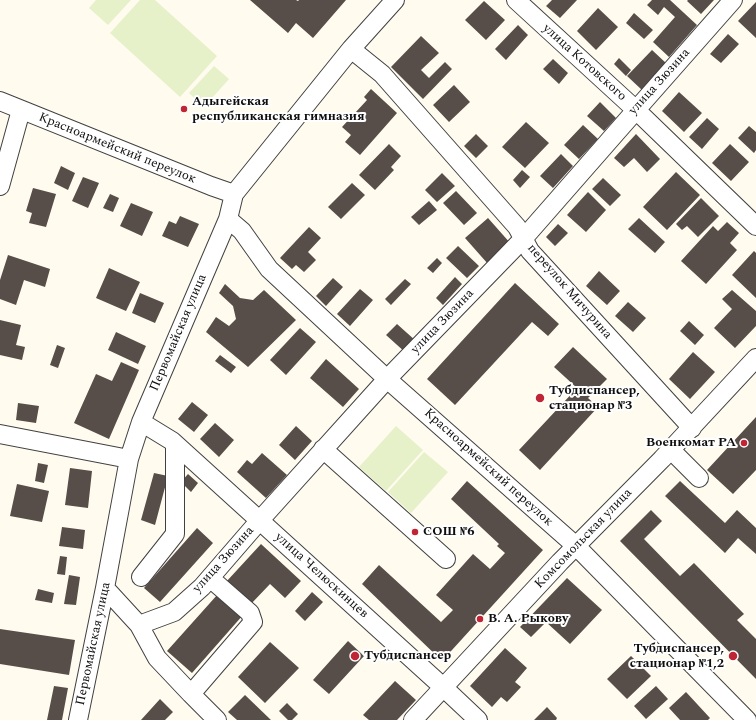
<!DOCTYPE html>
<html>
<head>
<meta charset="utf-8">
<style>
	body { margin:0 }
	canvas { display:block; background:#fffbef }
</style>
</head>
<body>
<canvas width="756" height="720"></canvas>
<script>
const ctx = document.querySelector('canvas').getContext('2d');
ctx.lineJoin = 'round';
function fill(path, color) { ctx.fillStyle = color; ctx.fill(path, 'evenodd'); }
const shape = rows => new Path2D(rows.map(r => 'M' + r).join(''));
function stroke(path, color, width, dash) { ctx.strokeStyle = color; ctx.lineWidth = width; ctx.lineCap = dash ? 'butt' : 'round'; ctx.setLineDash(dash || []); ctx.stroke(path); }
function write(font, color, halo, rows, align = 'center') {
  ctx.font = font + ' Spectral,serif'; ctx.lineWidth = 4; ctx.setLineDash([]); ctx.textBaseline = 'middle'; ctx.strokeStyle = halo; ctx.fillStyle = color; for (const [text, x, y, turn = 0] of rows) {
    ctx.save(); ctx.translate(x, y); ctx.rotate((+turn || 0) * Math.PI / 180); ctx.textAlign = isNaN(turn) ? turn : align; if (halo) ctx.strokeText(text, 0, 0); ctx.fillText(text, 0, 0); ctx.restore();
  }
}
fill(shape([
	[96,0,131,0,108,25,89,8],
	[140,0,155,0,217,56,180,97,110,33],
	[214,66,229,79,204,107,189,93],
	[396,426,423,450,386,491,359,467],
	[424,452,448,472,411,513,388,492]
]), '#e6f1ca');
fill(shape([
	[250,0,296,0,298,1,299,0,346,0,313,38,296,23,288,33],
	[552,0,577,0,560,18,546,6],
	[652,0,670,0,697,25,669,57,653,42,675,17,664,7,658,15,647,5],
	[688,0,714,0,701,14,687,1],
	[484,1,505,20,486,40,465,20],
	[756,2,756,38,738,21],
	[598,8,618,27,596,50,577,31],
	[634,13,653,30,644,39,626,23],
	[518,25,528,35,506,60,495,49],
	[728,34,739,44,721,63,710,54],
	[421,36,439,53,421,70,429,78,445,62,452,69,423,99,391,67],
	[652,50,667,64,642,90,627,76],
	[619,58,631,70,626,76,614,64],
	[553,59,568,73,559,84,543,69],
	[454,85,470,102,449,122,433,105],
	[371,89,397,113,360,155,345,142,351,135,342,127,367,100,364,97],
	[679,92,702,113,684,132,662,111],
	[600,102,616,118,604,131,587,116],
	[707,118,719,129,702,149,689,137],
	[526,122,549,143,525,168,502,147],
	[583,125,598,139,579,159,564,145],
	[749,126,756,132,756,150,754,153,738,138],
	[476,134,488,146,476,158,464,146],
	[636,134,660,159,647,172,634,158,624,167,614,158],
	[389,144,401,156,391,167,394,170,375,190,359,175],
	[730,144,749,162,731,181,712,163],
	[561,154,573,166,553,188,540,176],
	[61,166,75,173,68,190,54,183],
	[522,170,530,177,520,188,513,180],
	[676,172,700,195,667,230,643,207],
	[442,173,455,186,437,202,425,190],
	[83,177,99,183,88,208,72,201],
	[603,178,621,195,610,206,592,189],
	[352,183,365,195,341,219,328,207],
	[33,188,56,194,46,227,29,223,32,213,26,211],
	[456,191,477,213,464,225,443,203],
	[588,192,606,210,586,232,567,215],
	[110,194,119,198,113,212,103,208],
	[701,198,719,216,698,237,687,226,682,230,676,224],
	[429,201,437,210,419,225,411,217],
	[131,203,153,212,142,236,120,226],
	[180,216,199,224,188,247,162,236,169,221,176,224],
	[488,218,511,244,488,264,465,238],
	[639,218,665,242,655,253,628,229],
	[727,222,739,233,730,243,737,250,706,284,681,261,713,226,718,231],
	[558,224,568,233,555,246,546,237],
	[309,227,321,238,308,252,316,260,304,272,296,265,292,269,280,258],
	[458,246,479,266,467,278,446,258],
	[754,251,756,253,756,298,732,275],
	[8,255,50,269,45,287,24,280,16,305,0,299,0,280],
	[437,258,442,263,433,273,427,268],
	[109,268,140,282,126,311,96,298],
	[599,271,620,291,607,305,586,286],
	[455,277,462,284,443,305,436,298],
	[333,278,343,287,326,306,316,296],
	[405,279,411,284,391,305,385,299],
	[515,283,559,324,548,336,532,322,455,405,427,379],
	[225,284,240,298,253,300,264,290,296,320,248,367,206,332,216,317,229,326,236,319,233,306,219,293],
	[360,289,373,300,350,326,337,314],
	[732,290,756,311,756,326,735,348,714,328,732,309,722,299],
	[140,293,164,303,155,323,132,313],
	[628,302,646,318,633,332,615,316],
	[0,320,21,325,16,345,25,347,22,360,0,355],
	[689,321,704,335,695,345,680,331],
	[397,324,416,341,406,353,386,335],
	[300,328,316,342,286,375,270,360],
	[116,332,146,346,138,364,108,350],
	[57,345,65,348,58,368,50,365],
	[573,347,607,379,588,398,598,407,540,470,519,450,577,388,554,367],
	[693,352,715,372,690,399,669,379],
	[220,355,236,367,231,373,215,361],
	[326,359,359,389,343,407,310,378],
	[121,362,139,370,109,439,74,423,96,374,112,381],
	[192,402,208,415,194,432,178,419],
	[18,403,39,406,36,423,16,420],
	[756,417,756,470,733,494,707,470],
	[215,423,234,440,219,457,200,439],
	[296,426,312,441,295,460,279,445],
	[262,453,287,475,266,498,237,472,247,460,252,464],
	[38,463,48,465,44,483,35,481],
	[70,468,92,471,88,508,65,505],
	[154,473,168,476,155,525,141,520],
	[188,474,198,483,191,492,181,482],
	[467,481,543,550,442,661,362,584,379,565,441,622,453,610,436,595,473,554,490,569,505,553,497,546,499,544,451,499],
	[680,481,725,523,737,510,756,528,756,554,738,538,725,553,665,496],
	[17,484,49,491,42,522,10,516],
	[651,510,662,521,644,539,680,576,694,563,744,614,737,620,756,639,756,679,620,541],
	[62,527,85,530,83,549,59,546],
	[197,528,213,543,160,602,144,588],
	[261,544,301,581,285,598,270,584,250,605,226,582],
	[60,556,67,557,65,575,57,574],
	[69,575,80,577,76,605,64,604],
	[567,578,602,610,570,644,546,622,531,637,520,627],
	[38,589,54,593,52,603,35,600],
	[312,592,323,602,305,621,295,611],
	[218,594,243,615,192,673,167,651],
	[0,629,75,640,69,675,0,664],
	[348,641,364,656,329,694,313,680],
	[270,642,299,668,265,703,238,677],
	[505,648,527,668,515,682,521,687,507,702,501,697,492,707,470,686],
	[631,656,651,676,627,699,607,679],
	[395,681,416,700,397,720,369,720,363,715],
	[54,686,68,688,62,720,47,720],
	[656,686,668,699,646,719,634,706],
	[686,692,710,718,708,720,680,720,669,708],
	[245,695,271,720,237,720,228,712],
	[160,699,173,712,165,720,141,720],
	[287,703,298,714,292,720,288,720,279,711],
	[547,707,557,718,556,720,534,720]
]), '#574e4a');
const minor = shape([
	[516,0,636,110,756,226],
	[351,49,382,74,517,227,530,251,692,428],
	[0,101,211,186,234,194],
	[0,186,21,110],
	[228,219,242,231,269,269,387,379,576,546,747,720],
	[141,422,172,441,443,687,478,720],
	[0,434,129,459],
	[323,449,446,559],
	[671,450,699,478],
	[141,577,175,534,175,444],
	[105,588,139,625,157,658,191,694,217,720],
	[139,625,174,612,202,587,260,520,387,379,523,239,636,110,733,0],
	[191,694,253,622,250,613,210,578],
	[78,720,105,588,129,459,141,422,228,219,234,194,351,49,395,0],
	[413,720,560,562,662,459,756,358]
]);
stroke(minor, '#414141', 20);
stroke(minor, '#fff', 18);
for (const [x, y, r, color] of [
	[184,109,4,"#bf2535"],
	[540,398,5,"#bf2535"],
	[744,443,4,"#bf2535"],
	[415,532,4,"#bf2535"],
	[480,619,4,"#bf2535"],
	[355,656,5,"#bf2535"],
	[733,656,5,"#bf2535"]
]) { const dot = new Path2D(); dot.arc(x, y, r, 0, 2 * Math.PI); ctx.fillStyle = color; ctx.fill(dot); stroke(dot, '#fff', 1.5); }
write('13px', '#0e0e0e', '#fff', [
	["улица Котовского",584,63,42],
	["улица Зюзина",660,82,-48],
	["Красноармейский переулок",117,149,22],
	["переулок Мичурина",569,292,49],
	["улица Зюзина",443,322,-46],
	["Первомайская улица",179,333,-67],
	["Красноармейский переулок",488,468,42],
	["Комсомольская улица",584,539,-46],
	["улица Зюзина",224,560,-48],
	["улица Челюскинцев",321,576,42],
	["Первомайская улица",94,644,-78]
]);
write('bold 13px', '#0e0e0e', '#fff', [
	["Адыгейская",192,102],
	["республиканская гимназия",192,117],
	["Тубдиспансер,",549,391],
	["стационар №3",549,406],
	["Военкомат РА",736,443,"right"],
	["СОШ №6",423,532],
	["В. А. Рыкову",488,619],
	["Тубдиспансер,",724,649,"right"],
	["стационар №1,2",724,664,"right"],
	["Тубдиспансер",364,656]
], 'left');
</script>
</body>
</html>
